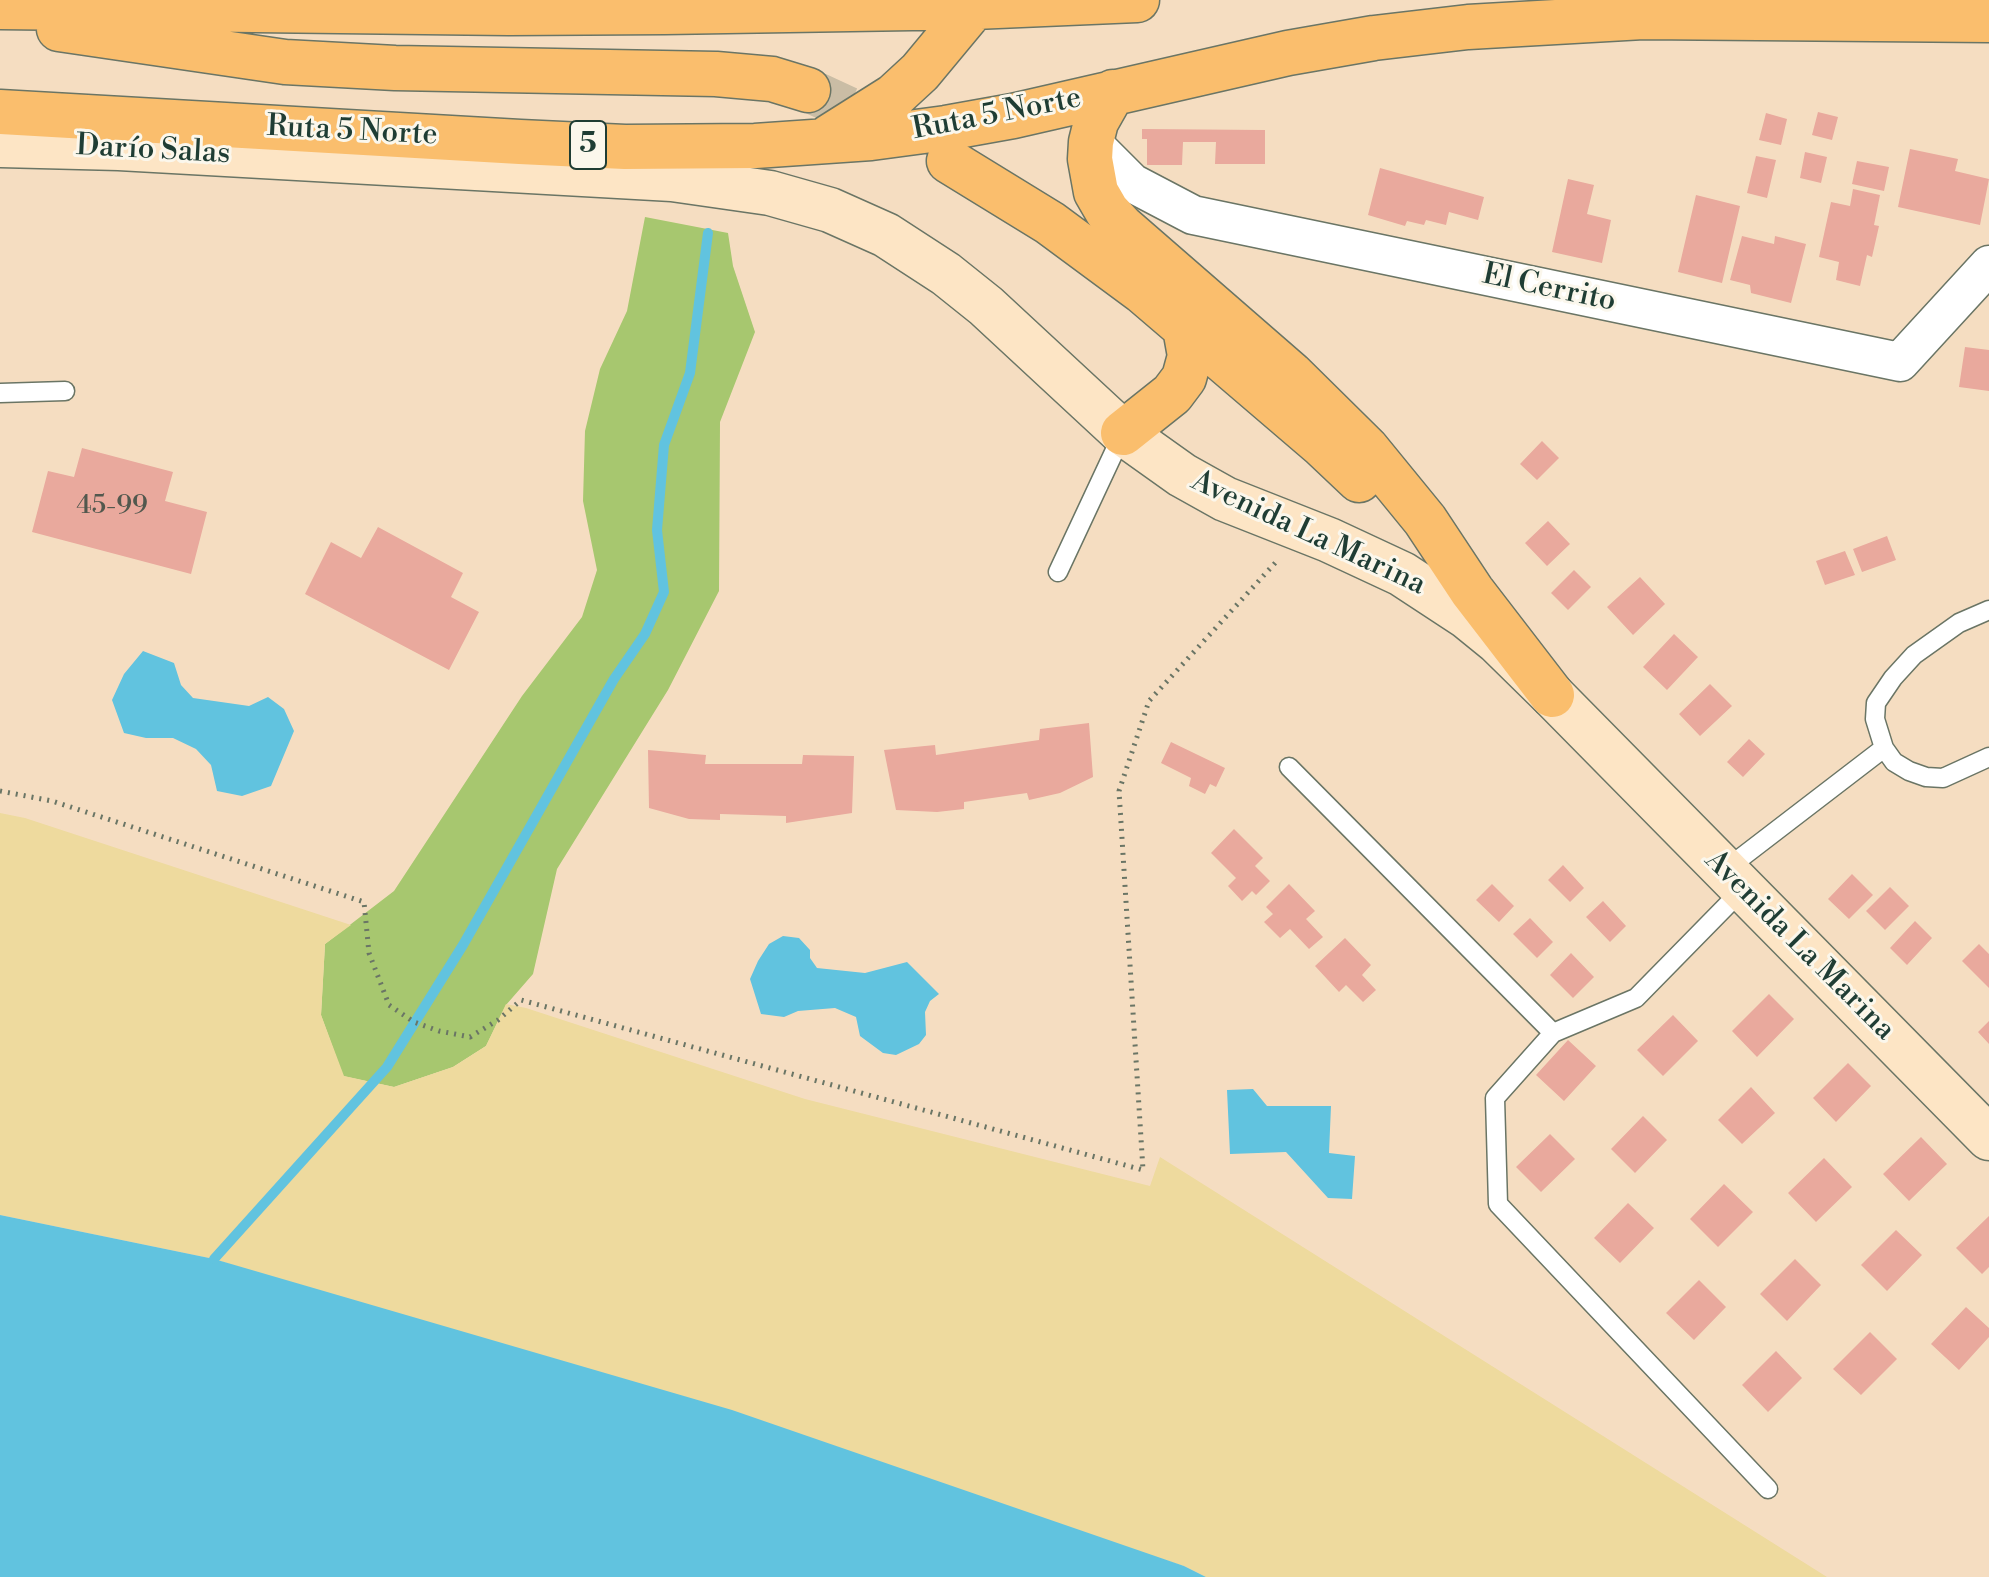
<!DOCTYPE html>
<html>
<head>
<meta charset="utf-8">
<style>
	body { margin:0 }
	canvas { display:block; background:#f5ddc1 }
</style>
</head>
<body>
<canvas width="1989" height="1577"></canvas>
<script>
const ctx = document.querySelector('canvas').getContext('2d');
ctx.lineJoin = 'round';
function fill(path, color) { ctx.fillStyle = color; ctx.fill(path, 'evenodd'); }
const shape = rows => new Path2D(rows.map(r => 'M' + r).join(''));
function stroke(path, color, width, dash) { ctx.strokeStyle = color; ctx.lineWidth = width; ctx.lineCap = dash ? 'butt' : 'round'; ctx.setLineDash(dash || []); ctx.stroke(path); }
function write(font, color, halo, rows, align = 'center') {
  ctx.font = font + ' "Libre Bodoni",serif'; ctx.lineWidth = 6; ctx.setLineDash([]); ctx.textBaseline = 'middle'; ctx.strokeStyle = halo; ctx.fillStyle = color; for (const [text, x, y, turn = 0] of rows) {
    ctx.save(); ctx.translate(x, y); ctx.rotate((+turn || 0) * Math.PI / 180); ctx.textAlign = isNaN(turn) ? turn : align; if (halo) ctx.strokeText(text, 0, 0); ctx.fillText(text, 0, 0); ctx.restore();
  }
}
fill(shape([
	[645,217,728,233,733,266,755,332,720,422,719,591,668,690,557,869,533,974,506,1005,486,1046,453,1067,394,1087,343,1076,321,1015,325,944,394,891,522,696,582,617,597,570,583,501,585,431,600,369,627,311]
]), '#a7c76f');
fill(shape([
	[0,813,25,818,351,925,325,944,321,1015,344,1076,394,1087,453,1067,486,1046,506,1004,526,1008,805,1099,1150,1186,1160,1157,1827,1577,1206,1577,1184,1566,214,1259,0,1215]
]), '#eeda9e');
fill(shape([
	[143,651,174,663,181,685,193,698,249,706,268,697,284,709,294,731,271,786,242,796,217,791,211,765,196,749,173,738,146,738,124,733,112,700,124,674],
	[783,936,799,938,810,950,810,958,817,968,865,973,907,962,939,994,930,1001,925,1012,926,1035,919,1044,896,1055,883,1053,860,1036,856,1017,835,1008,798,1011,784,1017,761,1014,750,979,758,961,769,944],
	[1253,1089,1267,1106,1331,1106,1329,1153,1355,1156,1352,1199,1328,1198,1286,1152,1230,1154,1227,1090],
	[0,1215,214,1259,732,1410,1184,1566,1206,1577,0,1577]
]), '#61c3df');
stroke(shape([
	[214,1259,387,1067,463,945,614,679,645,634,664,592,657,530,664,445,690,373,708,233]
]), '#61c3df', 10);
fill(shape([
	[1818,112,1838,117,1832,140,1812,135],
	[1766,113,1787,119,1781,145,1759,140],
	[1142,129,1265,130,1265,164,1215,164,1216,142,1183,142,1182,165,1147,165,1147,139,1142,139],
	[1910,149,1958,159,1955,171,1989,179,1980,225,1898,207],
	[1805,152,1827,157,1821,183,1800,178],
	[1756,156,1776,160,1767,198,1747,193],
	[1857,161,1889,167,1884,191,1852,184],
	[1380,168,1484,197,1478,220,1449,212,1446,225,1426,220,1424,225,1407,221,1405,226,1368,215],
	[1568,179,1594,185,1587,214,1611,220,1602,263,1552,252],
	[1853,189,1880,195,1874,225,1879,226,1872,257,1867,255,1860,286,1836,280,1839,262,1819,257,1831,202,1850,206],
	[1696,195,1740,206,1722,283,1678,272],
	[1742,236,1774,244,1775,236,1806,244,1791,303,1751,293,1750,285,1730,280],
	[1965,347,1989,350,1989,391,1959,387],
	[1542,441,1559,458,1537,480,1520,464],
	[82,448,173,472,165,501,207,512,191,574,32,532,48,471,74,477],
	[1548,521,1570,544,1547,566,1525,543],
	[378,527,463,573,451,597,479,612,449,670,305,594,331,542,361,558],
	[1887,536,1896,560,1862,572,1853,549],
	[1845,551,1855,575,1825,585,1816,561],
	[1574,570,1591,587,1568,610,1551,593],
	[1640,577,1665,604,1633,635,1607,607],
	[1674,634,1698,657,1667,690,1643,667],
	[1710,684,1732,706,1700,736,1679,714],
	[1089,723,1093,777,1060,793,1029,800,1027,793,964,802,964,809,937,812,896,810,884,750,935,745,936,755,1039,740,1040,729],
	[1749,739,1765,754,1743,777,1727,762],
	[1171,742,1225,768,1216,787,1210,784,1205,794,1189,786,1191,778,1161,763],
	[648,750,706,755,705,764,802,764,803,755,854,756,852,813,786,823,786,816,720,814,720,820,689,819,649,808],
	[1234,829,1263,858,1255,866,1270,881,1256,895,1252,891,1242,901,1228,886,1236,878,1211,853],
	[1563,865,1584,888,1570,902,1548,880],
	[1852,874,1873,895,1849,919,1828,899],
	[1289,884,1315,911,1306,919,1323,937,1309,949,1290,929,1280,938,1264,922,1273,914,1266,907],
	[1492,884,1514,906,1499,922,1476,900],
	[1890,887,1909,906,1885,930,1866,911],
	[1603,901,1626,926,1610,942,1586,917],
	[1530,918,1553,942,1537,958,1513,934],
	[1915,921,1932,938,1907,965,1890,948],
	[1345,938,1371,965,1362,975,1376,990,1363,1002,1346,985,1339,992,1315,966],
	[1979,944,1989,954,1989,988,1962,961],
	[1571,953,1594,977,1573,998,1550,975],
	[1769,994,1794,1019,1757,1057,1732,1031],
	[1673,1015,1698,1041,1663,1076,1637,1050],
	[1989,1021,1989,1044,1978,1032],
	[1568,1040,1596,1066,1564,1101,1536,1075],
	[1848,1063,1871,1086,1836,1122,1813,1098],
	[1751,1087,1775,1113,1742,1144,1718,1120],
	[1643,1116,1667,1140,1635,1173,1611,1149],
	[1550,1134,1575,1159,1541,1192,1516,1167],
	[1921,1137,1947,1164,1909,1201,1883,1174],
	[1824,1158,1852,1187,1816,1222,1788,1193],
	[1724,1184,1753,1212,1718,1247,1690,1219],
	[1628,1203,1654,1228,1620,1263,1594,1238],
	[1989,1216,1989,1267,1982,1274,1956,1248],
	[1896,1230,1922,1255,1887,1291,1861,1265],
	[1795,1259,1821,1285,1787,1321,1760,1294],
	[1699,1280,1726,1307,1694,1340,1666,1313],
	[1966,1307,1989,1328,1989,1337,1959,1370,1931,1344],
	[1870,1332,1897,1359,1861,1395,1833,1369],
	[1776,1351,1802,1378,1768,1412,1742,1385]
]), '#e9a99d');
stroke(shape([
	[808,90,895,130]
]), '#cabda5', 44, [44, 22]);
const service = shape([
	[0,393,65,391],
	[1058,572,1123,433],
	[1989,610,1959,623,1914,655,1893,678,1876,703,1875,719,1884,748,1894,762,1909,771,1926,777,1943,778,1989,757],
	[1289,767,1553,1033,1636,998,1743,889],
	[1725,870,1884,748],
	[1553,1033,1495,1098,1498,1204,1768,1489]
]);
const minor = shape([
	[1091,142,1132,183,1193,215,1900,362,1989,265]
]);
const secondary = shape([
	[0,145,119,148,672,179,770,193,830,210,886,235,946,274,986,306,1123,433,1182,475,1225,499,1329,540,1402,574,1466,616,1498,642,1552,695,1989,1138]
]);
const trunk = shape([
	[0,7,509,13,665,12,974,7,1137,0],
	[59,29,285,62,395,68,716,74,772,79,808,90],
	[1113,92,1096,122,1091,142,1090,159,1096,192,1107,211,1122,227,1291,374,1367,449,1425,520,1472,591,1552,695],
	[0,112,520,142,625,147,755,146,871,138,946,128,1013,116,1288,53,1374,38,1468,27,1643,17,1989,20],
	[829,137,894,96,920,72,974,7],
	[949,161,1050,223,1142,291,1322,445,1359,480],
	[1123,433,1172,394,1184,378,1190,356,1185,328]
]);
stroke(service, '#6a7565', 21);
stroke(minor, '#6a7565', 41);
stroke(secondary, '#6a7565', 47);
stroke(trunk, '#6a7565', 47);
stroke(shape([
	[0,791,52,801,364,902,369,953,389,1005,414,1022,439,1031,470,1037,498,1020,521,1000,1143,1170,1119,791,1149,701,1276,562]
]), '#6a7565', 5, [2, 6]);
stroke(service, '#fff', 18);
stroke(minor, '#fff', 38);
stroke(secondary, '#fde5c5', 44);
stroke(trunk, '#fabe6d', 44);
write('26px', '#52584e', null, [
	["45-99",112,507]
]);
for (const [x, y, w] of [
	[588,145,36]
]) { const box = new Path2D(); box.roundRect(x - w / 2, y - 24, w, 48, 6); ctx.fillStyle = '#fbf7ec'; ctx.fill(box); stroke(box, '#1f3d34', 2); }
write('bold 28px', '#1f3d34', null, [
	["5",588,145]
]);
write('30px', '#1f3d34', '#fbf7ec', [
	["Ruta 5 Norte",997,115,-11],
	["Ruta 5 Norte",352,132,3],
	["Darío Salas",153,151,3],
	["El Cerrito",1549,289,12],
	["Avenida La Marina",1308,534,25],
	["Avenida La Marina",1799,946,45]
]);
</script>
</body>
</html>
